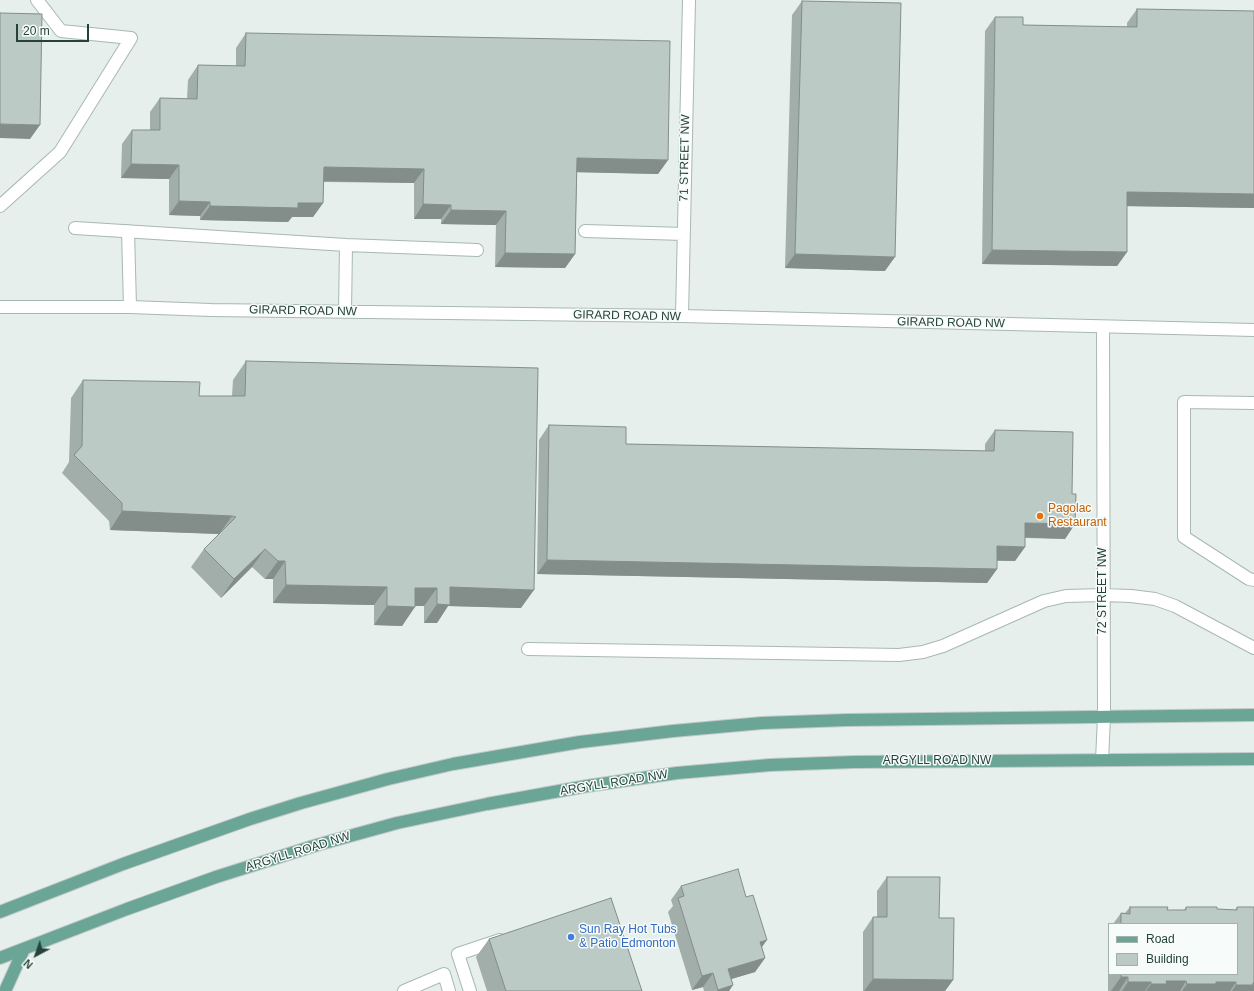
<!DOCTYPE html>
<html>
<head>
<meta charset="utf-8">
<style>
	body { margin:0 }
	#map { position:relative; width:1254px; height:991px; overflow:hidden; background:#e6efeb; font-family:Arial,sans-serif }
	canvas { display:block }
	.legend { position:absolute; left:1108px; top:923px; width:130px; height:52px; box-sizing:border-box; background:#f7fbf9; border:1px solid #a3b1ad; margin:0; padding:5px 7px; list-style:none; font-size:12px; color:#24423a }
	.legend li { display:flex; align-items:center; gap:8px; height:20px }
	.legend b { width:20px; border:1px solid #a3b1ad }
	.north { position:absolute; left:16px; top:935px; width:40px; height:40px; -webkit-text-stroke:3px #f7fbf9; paint-order:stroke; rotate:221deg; font-size:11px; font-weight:700; line-height:16px; text-align:center; color:#24423a }
	.north::after { content:''; display:block; margin:auto; width:14px; height:18px; background:#24423a; clip-path:polygon(50% 0,100% 100%,50% 72%,0 100%) }
	.scale { position:absolute; left:16px; top:24px; width:73px; height:18px; box-sizing:border-box; border:2px solid #24423a; border-top:0; padding-left:5px; font-size:12px; line-height:14px; white-space:nowrap; color:#24423a; -webkit-text-stroke:3px #f7fbf9; paint-order:stroke }
</style>
</head>
<body>
<div id="map">
<canvas width="1254" height="991"></canvas>
<ul class="legend">
<li><b style="height:5px;background:#6aa596"></b>Road</li>
<li><b style="height:11px;background:#bbcac4"></b>Building</li>
</ul>
<div class="north">N</div>
<div class="scale">20 m</div>
</div>
<script>
const ctx = document.querySelector('canvas').getContext('2d');
ctx.lineJoin = 'round';
const shape = rows => new Path2D(rows.map(r => 'M' + r).join(''));
function stroke(path, color, width, dash) { ctx.strokeStyle = color; ctx.lineWidth = width; ctx.lineCap = dash ? 'butt' : 'round'; ctx.setLineDash(dash || []); ctx.stroke(path); }
function fill(path, color) { ctx.fillStyle = color; ctx.fill(path, 'evenodd'); }
function write(font, color, halo, rows, align = 'center') {
  ctx.font = font + ' Arial,sans-serif'; ctx.lineWidth = 3; ctx.setLineDash([]); ctx.textBaseline = 'middle'; ctx.strokeStyle = halo; ctx.fillStyle = color; for (const [text, x, y, turn = 0] of rows) {
    ctx.save(); ctx.translate(x, y); ctx.rotate((+turn || 0) * Math.PI / 180); ctx.textAlign = isNaN(turn) ? turn : align; if (halo) ctx.strokeText(text, 0, 0); ctx.fillText(text, 0, 0); ctx.restore();
  }
}
const minor = shape([
	[0,206,60,152,131,38,61,31,37,0],
	[75,228,346,245,345,312],
	[128,231,130,307],
	[585,231,684,234],
	[346,245,477,250],
	[0,307,130,307,211,310,682,316,1254,330],
	[682,316,689,0],
	[1254,403,1184,402,1184,537,1249,579,1254,580],
	[528,649,899,655,923,652,943,646,1044,601,1066,596,1103,595,1131,596,1155,599,1175,606,1254,648],
	[1102,760,1104,717,1103,327],
	[404,991,444,974,449,991],
	[470,991,458,954,500,940]
]);
const major = shape([
	[0,912,123,864,250,819,301,803,388,779,453,764,580,742,673,731,762,723,847,720,1254,715],
	[0,958,127,909,216,877,317,845,397,823,487,804,587,786,677,773,770,765,854,762,1254,759],
	[5,991,24,949]
]);
stroke(minor, '#a8b8b2', 14);
stroke(major, '#c2cac8', 14);
stroke(minor, '#fff', 12);
stroke(major, '#6aa596', 12);
fill(shape([
	[802,1,885,271,785,268,792,15],
	[1137,9,1254,208,1127,206,1127,252,1117,266,982,264,985,31,995,17,1023,25,1127,27,1127,23],
	[246,33,668,160,658,174,577,172,575,254,565,268,495,267,496,225,441,224,441,219,414,219,414,183,324,182,323,203,313,217,292,217,288,222,200,220,200,216,169,215,169,179,121,178,122,144,132,130,150,130,150,112,160,98,187,99,188,80,198,65,236,66,236,48],
	[246,361,521,608,448,606,437,623,424,623,424,606,415,606,402,626,374,625,374,605,273,603,273,579,265,579,252,567,221,598,191,567,204,549,219,534,110,530,109,521,62,473,69,462,71,398,83,380,199,396,232,396,233,380],
	[549,425,626,444,985,451,985,444,995,430,1072,494,1075,524,1065,539,1025,538,1025,547,1015,561,997,561,997,569,987,583,537,574,539,440],
	[887,877,939,918,953,980,945,991,863,991,863,932,873,917,877,917,877,891],
	[681,886,762,947,765,958,755,972,731,979,733,985,729,991,704,991,703,987,692,990,668,912,673,906,671,900],
	[1130,907,1167,910,1184,910,1186,907,1217,909,1235,910,1237,907,1254,991,1108,991,1108,932,1109,930,1109,974,1237,974,1237,924,1113,924,1121,913,1125,913],
	[489,939,642,991,487,991,476,957]
]), '#a1aea9');
fill(shape([
	[0,124,40,125,30,139,0,138],
	[577,158,668,160,658,174,567,172],
	[131,164,179,165,169,179,121,178],
	[324,167,424,169,414,183,314,181],
	[1127,192,1254,194,1254,208,1118,206],
	[179,201,210,202,200,216,169,215],
	[298,203,323,203,313,217,292,217,288,222,200,220,210,206],
	[423,204,451,205,441,219,414,219],
	[451,210,506,211,496,225,441,224],
	[992,250,1127,252,1117,266,982,264],
	[505,253,575,254,565,268,495,267],
	[795,254,895,257,885,271,785,268],
	[122,511,232,516,219,534,110,530],
	[1025,523,1075,524,1065,539,1016,537],
	[997,546,1025,547,1015,561,988,560],
	[265,549,252,567,221,598,234,579],
	[547,560,997,569,987,583,537,574],
	[278,561,285,561,273,579,265,579],
	[286,585,387,587,374,605,273,603],
	[450,587,534,590,521,608,448,606,437,623,424,623,437,604],
	[415,588,437,588,424,606,402,606],
	[387,606,415,607,402,626,374,625],
	[767,940,757,954,760,942],
	[765,958,755,972,718,983,728,969],
	[713,973,703,987,692,990,702,976],
	[1121,977,1128,977,1119,991,1111,991],
	[873,979,953,980,945,991,864,991],
	[1166,981,1186,981,1180,991,1146,991,1151,984],
	[1128,982,1151,982,1145,991,1122,991],
	[1216,982,1236,982,1230,991,1182,991,1187,984],
	[1253,983,1254,983,1254,991,1232,991,1236,985],
	[733,985,729,991,717,991,718,990]
]), '#838d89');
const building = shape([
	[802,1,901,3,895,257,795,254,802,1],
	[1137,9,1254,11,1254,194,1127,192,1127,252,992,250,995,17,1023,17,1023,25,1137,27,1137,9],
	[0,13,42,14,40,125,0,124,0,13],
	[246,33,670,41,668,160,577,158,575,254,505,253,506,211,451,210,451,205,423,204,424,169,324,167,323,203,298,203,298,208,210,206,210,202,179,201,179,165,131,164,132,130,160,130,160,98,197,99,198,65,245,66,246,33],
	[246,361,538,368,534,590,450,587,450,605,437,604,437,588,415,588,415,607,387,606,387,587,286,585,285,561,278,561,265,549,234,579,204,549,236,517,232,516,122,511,122,503,74,455,82,446,83,380,200,382,199,396,245,396,246,361],
	[549,425,626,427,626,444,994,451,995,430,1073,432,1072,494,1076,494,1075,524,1025,523,1025,547,997,546,997,569,547,560,549,425],
	[738,869,746,897,753,895,767,940,760,942,765,958,728,969,733,985,718,990,713,973,702,976,678,898,684,896,681,886,738,869],
	[887,877,940,877,939,918,954,918,953,980,873,979,873,917,887,917,887,877],
	[611,898,642,991,506,991,489,939,611,898],
	[1130,907,1168,907,1167,910,1186,910,1186,907,1217,907,1217,909,1237,910,1237,907,1254,907,1254,983,1253,983,1253,985,1236,985,1236,982,1216,982,1216,984,1187,984,1186,981,1166,981,1167,984,1151,984,1151,982,1128,982,1128,977,1121,977,1121,974,1237,974,1237,924,1121,924,1121,913,1130,914,1130,907]
]);
fill(building, '#bbcac4');
stroke(building, '#838d89', 1);
for (const [x, y, r, color] of [
	[1040,516,4,"#e8710a"],
	[571,937,4,"#3f7fe0"]
]) { const dot = new Path2D(); dot.arc(x, y, r, 0, 2 * Math.PI); ctx.fillStyle = color; ctx.fill(dot); stroke(dot, '#f7fbf9', 1.5); }
write('12px', '#24423a', '#f7fbf9', [
	["71 STREET NW",685,158,-89],
	["GIRARD ROAD NW",303,311,1],
	["GIRARD ROAD NW",627,316,1],
	["GIRARD ROAD NW",951,323,1],
	["72 STREET NW",1103,591,-90],
	["ARGYLL ROAD NW",937,761],
	["ARGYLL ROAD NW",614,783,-9],
	["ARGYLL ROAD NW",298,852,-17]
]);
write('12px', '#c56008', '#f7fbf9', [
	["Pagolac",1048,509],
	["Restaurant",1048,523]
], 'left');
write('12px', '#366cbe', '#f7fbf9', [
	["Sun Ray Hot Tubs",579,930],
	["& Patio Edmonton",579,944]
], 'left');
</script>
</body>
</html>
